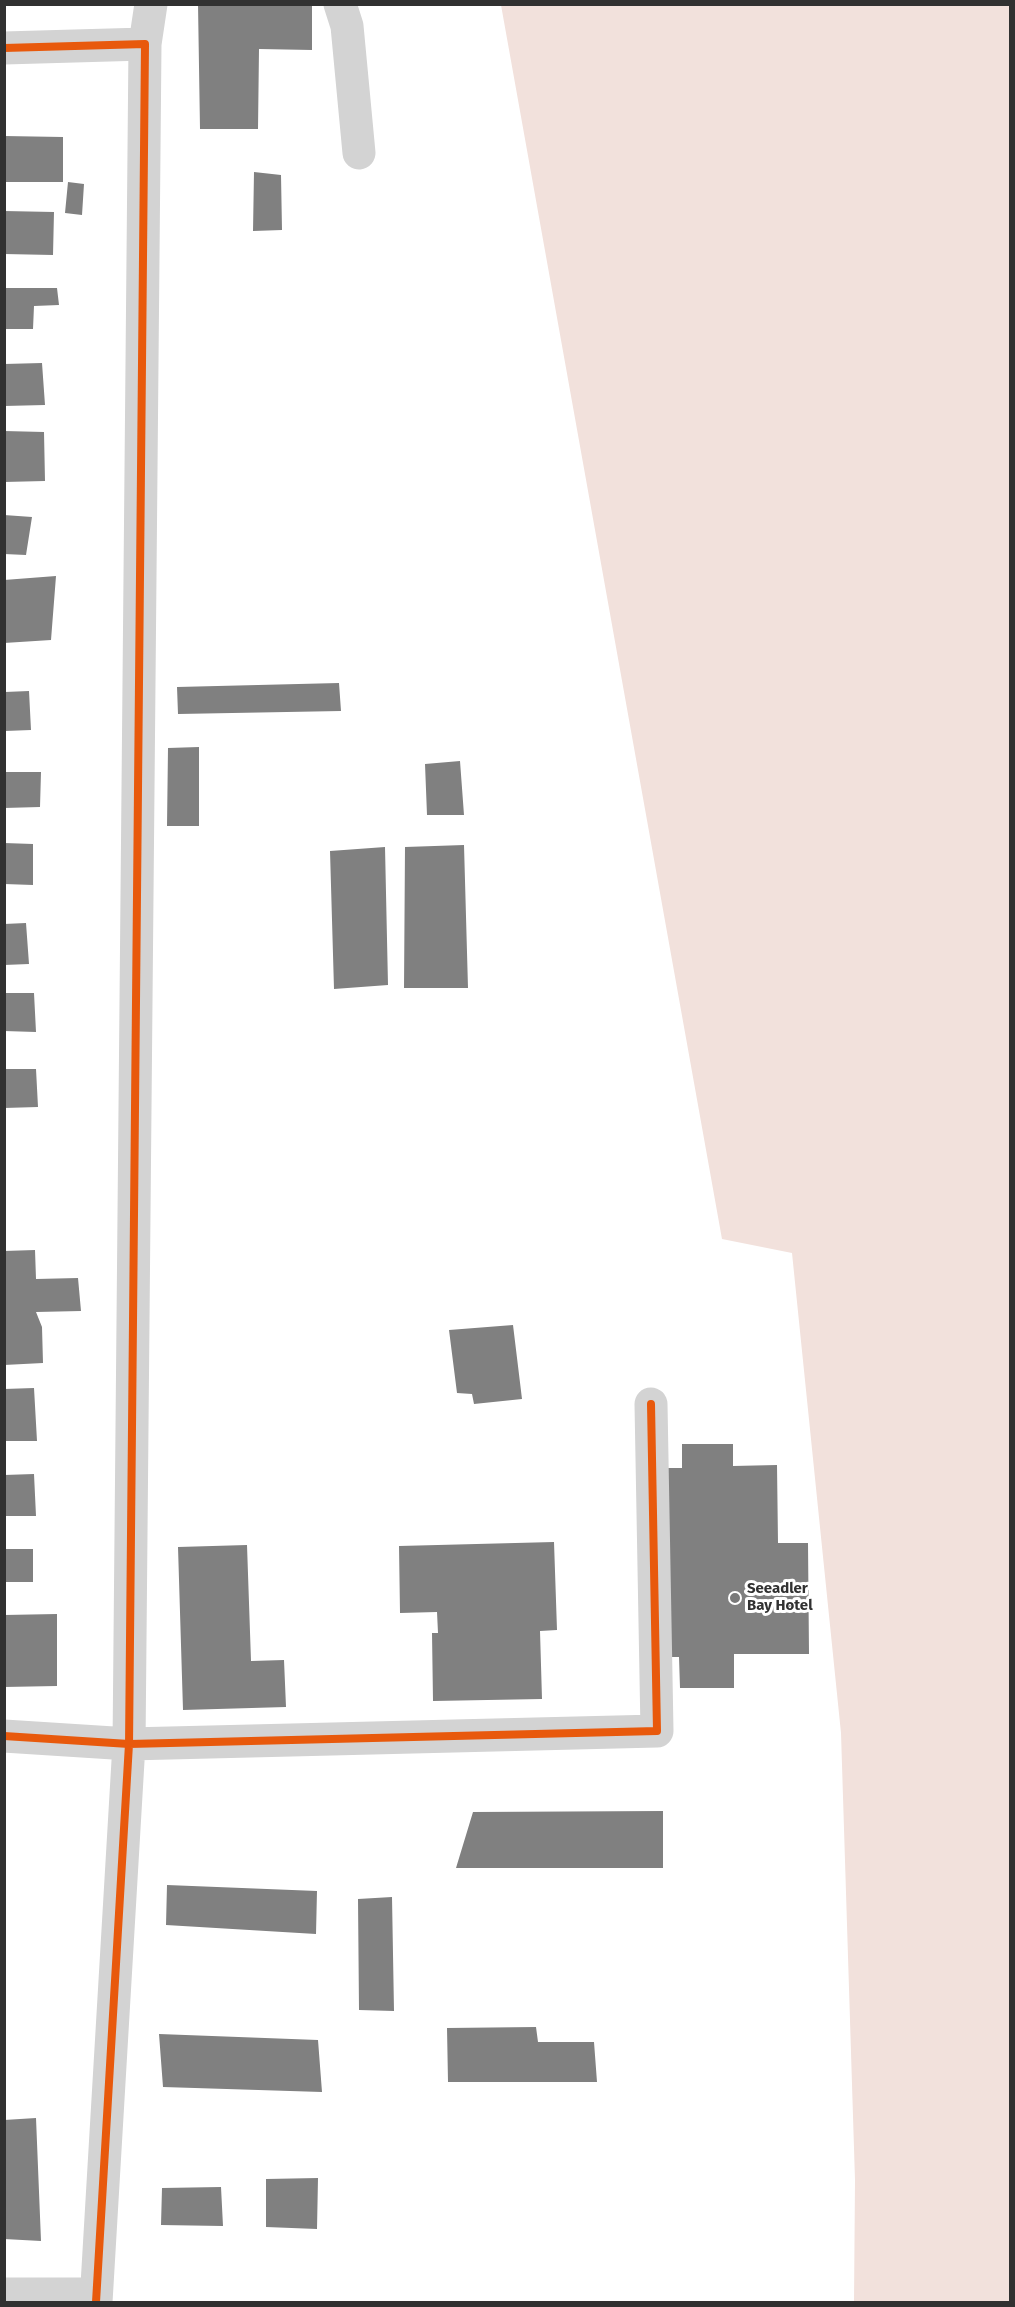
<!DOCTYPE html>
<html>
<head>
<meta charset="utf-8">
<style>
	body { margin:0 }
	#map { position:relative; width:1015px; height:2307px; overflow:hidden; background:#fff; font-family:"Fira Sans",sans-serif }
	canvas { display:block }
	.frame { position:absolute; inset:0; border:6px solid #313131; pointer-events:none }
</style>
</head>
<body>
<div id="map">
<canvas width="1015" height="2307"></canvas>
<div class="frame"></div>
</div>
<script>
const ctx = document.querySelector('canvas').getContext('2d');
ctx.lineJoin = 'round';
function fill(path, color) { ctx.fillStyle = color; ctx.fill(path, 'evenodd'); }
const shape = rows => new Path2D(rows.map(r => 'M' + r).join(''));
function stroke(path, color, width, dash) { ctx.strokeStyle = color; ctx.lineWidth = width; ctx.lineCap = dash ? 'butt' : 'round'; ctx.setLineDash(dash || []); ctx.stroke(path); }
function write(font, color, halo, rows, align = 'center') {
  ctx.font = font + ' "Fira Sans",sans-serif'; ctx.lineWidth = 6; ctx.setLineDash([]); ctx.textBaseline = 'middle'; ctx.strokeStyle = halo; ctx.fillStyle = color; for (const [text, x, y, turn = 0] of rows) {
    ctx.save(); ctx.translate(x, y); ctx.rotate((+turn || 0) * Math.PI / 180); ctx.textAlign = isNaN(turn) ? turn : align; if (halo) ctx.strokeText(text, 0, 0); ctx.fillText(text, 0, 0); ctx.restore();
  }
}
fill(shape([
	[501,5,1010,5,1010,2302,854,2302,855,2180,841,1733,792,1253,722,1239]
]), '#f2e1dc');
fill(shape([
	[198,4,312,4,312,50,259,49,258,129,200,129],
	[4,136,63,137,63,182,4,182],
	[254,172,281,175,282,230,253,231],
	[68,182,84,184,82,215,65,213],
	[4,211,54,212,53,255,4,254],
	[4,288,57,288,59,305,34,306,33,329,4,329],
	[42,363,45,405,4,406,4,364],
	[4,431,44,432,45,481,4,482],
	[4,515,32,517,26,555,4,554],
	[56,576,51,640,4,643,4,580],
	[339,683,341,711,178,714,177,687],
	[29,691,31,730,5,731,5,692],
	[199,747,199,826,167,826,168,748],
	[460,761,464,815,427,815,425,764],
	[4,772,41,772,40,807,4,808],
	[4,843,33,844,33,885,4,884],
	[464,845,468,988,404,988,405,847],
	[385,847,388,985,334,989,330,851],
	[26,923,29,964,4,965,4,924],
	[4,993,34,993,36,1032,4,1031],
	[4,1069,36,1069,38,1107,4,1108],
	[35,1250,36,1279,78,1278,81,1311,36,1312,42,1327,43,1363,4,1365,4,1251],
	[513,1325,522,1399,474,1404,472,1394,457,1393,449,1330],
	[34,1388,37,1441,4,1441,4,1389],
	[682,1444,733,1444,733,1466,777,1465,778,1543,808,1543,809,1654,734,1654,734,1688,680,1688,679,1657,662,1657,661,1468,682,1468],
	[34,1474,36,1516,4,1516,4,1475],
	[554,1542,557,1630,540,1631,542,1699,433,1701,432,1633,438,1633,437,1612,400,1613,399,1546],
	[247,1545,251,1661,284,1660,286,1707,183,1710,178,1547],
	[4,1549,33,1549,33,1582,4,1582],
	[57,1614,57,1686,4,1687,4,1615],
	[663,1811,663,1868,456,1868,473,1812],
	[167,1885,317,1891,316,1934,166,1925],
	[392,1897,394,2011,359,2010,358,1899],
	[536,2027,538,2042,594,2042,597,2082,448,2082,447,2028],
	[159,2034,318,2040,322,2092,163,2087],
	[36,2118,41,2241,4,2239,4,2120],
	[318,2178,317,2229,266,2227,266,2179],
	[221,2187,223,2226,161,2225,162,2188]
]), '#808080');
stroke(shape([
	[340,4,347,26,359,153],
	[145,44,151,4],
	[4,48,145,44,129,1744,96,2302],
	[4,1736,129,1744,657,1731,651,1404],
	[4,2294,96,2294]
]), '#d3d3d3', 33);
stroke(shape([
	[4,48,145,44,129,1744,96,2302],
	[4,1736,129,1744,657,1731,651,1404]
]), '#e8590c', 8);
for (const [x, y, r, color] of [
	[735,1598,6,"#797979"]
]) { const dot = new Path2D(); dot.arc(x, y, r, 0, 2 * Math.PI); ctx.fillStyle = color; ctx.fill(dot); stroke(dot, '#fff', 2); }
write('bold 15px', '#313131', '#fff', [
	["Seeadler",747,1589],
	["Bay Hotel",747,1606]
], 'left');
</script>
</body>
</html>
